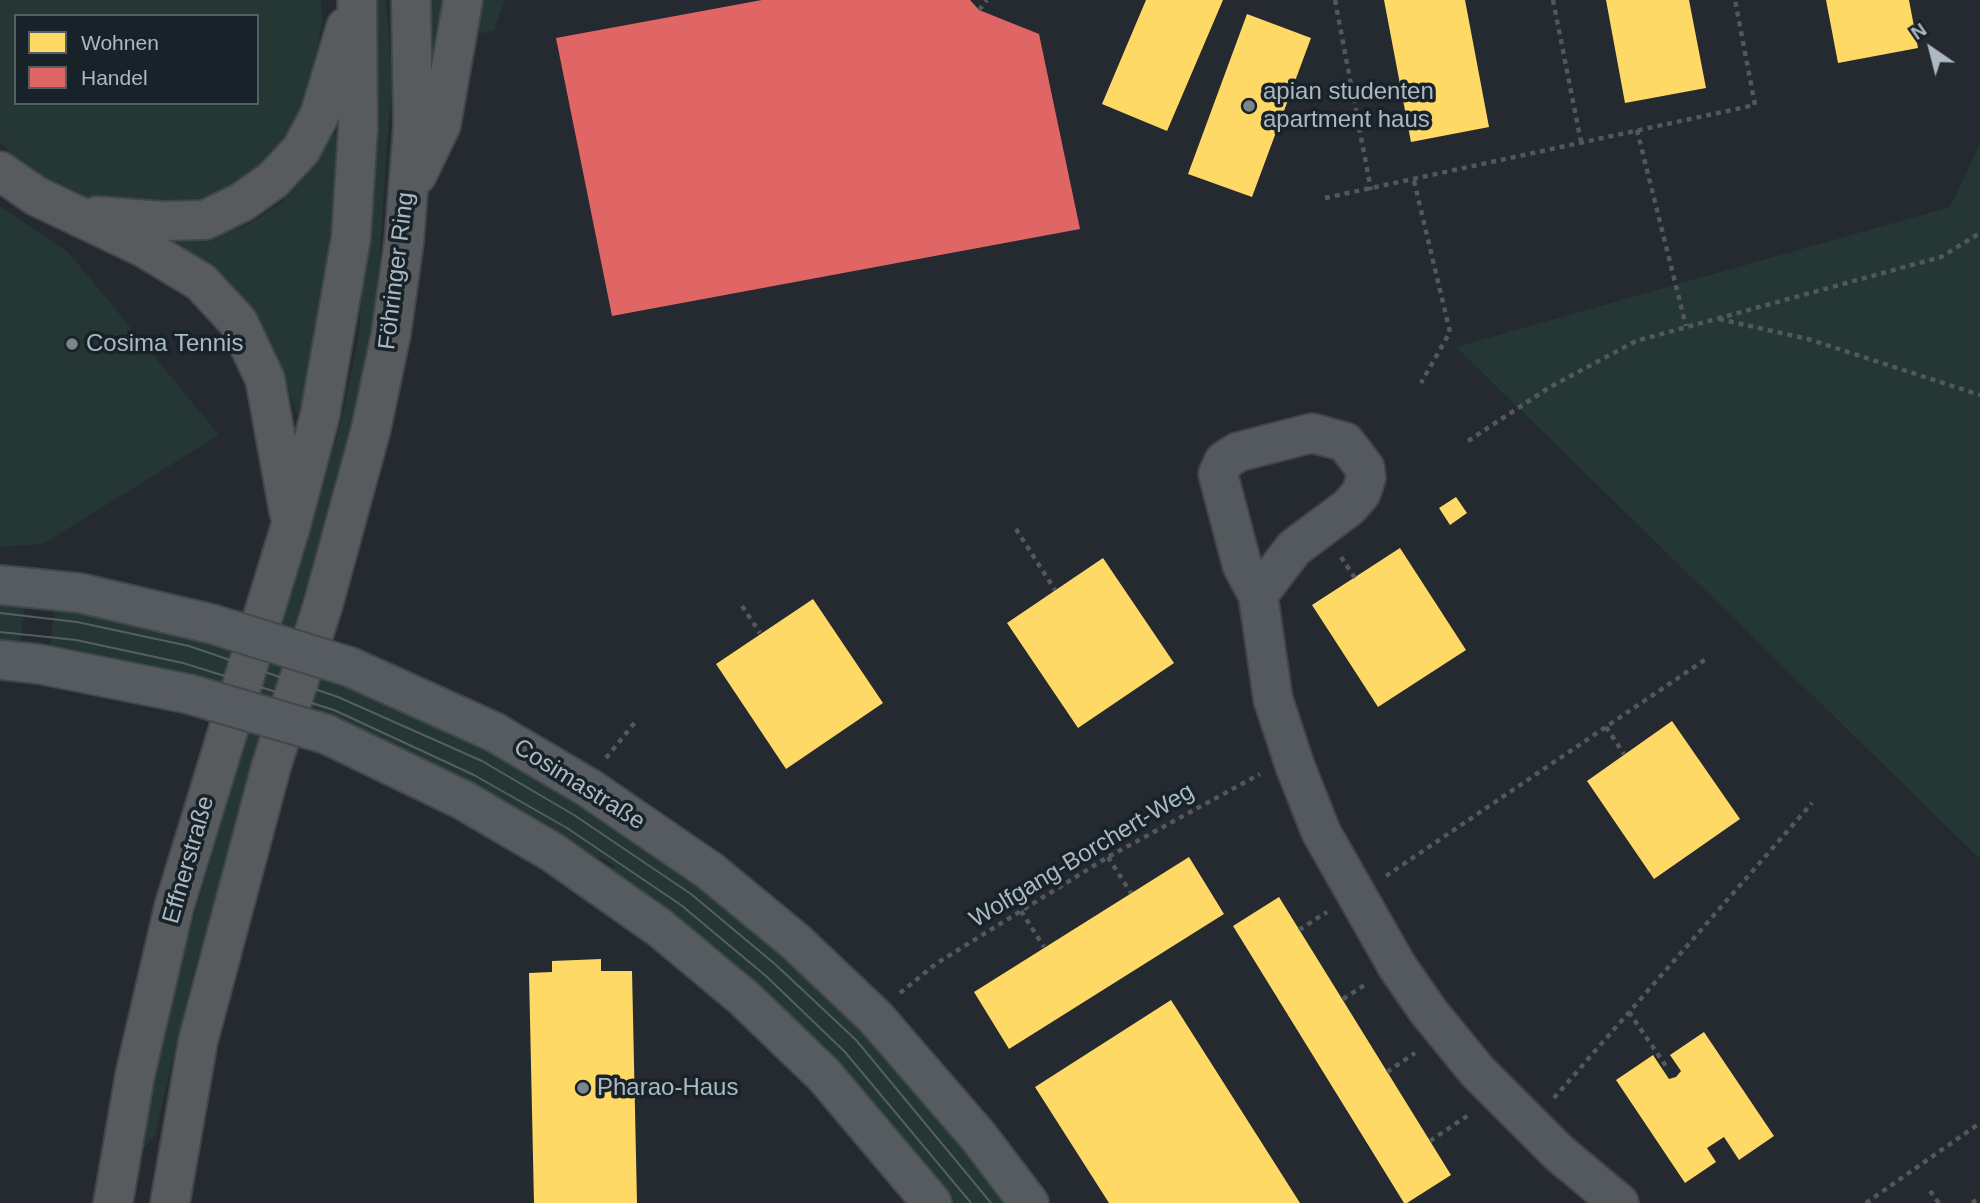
<!DOCTYPE html>
<html>
<head>
<meta charset="utf-8">
<style>
	body { margin:0 }
	#map { position:relative; width:1980px; height:1203px; overflow:hidden; background:#242a2f; font-family:Helvetica,sans-serif }
	canvas { display:block }
	.legend { position:absolute; left:14px; top:14px; width:245px; height:91px; box-sizing:border-box; background:#182229; border:2px solid #535e66; margin:0; padding:9px 12px; list-style:none; font-size:21px; color:#acb8c2 }
	.legend li { display:flex; align-items:center; gap:14px; height:35px }
	.legend b { width:35px; border:2px solid #535e66 }
	.north { position:absolute; left:1896px; top:14px; width:70px; height:70px; -webkit-text-stroke:5px #182229; paint-order:stroke; rotate:325deg; font-size:19px; font-weight:700; line-height:28px; text-align:center; color:#acb8c2 }
	.north::after { content:''; display:block; margin:auto; width:24px; height:32px; background:#acb8c2; clip-path:polygon(50% 0,100% 100%,50% 72%,0 100%) }
</style>
</head>
<body>
<div id="map">
<canvas width="1980" height="1203"></canvas>
<ul class="legend">
<li><b style="height:19px;background:#ffd966"></b>Wohnen</li>
<li><b style="height:19px;background:#e06666"></b>Handel</li>
</ul>
<div class="north">N</div>
</div>
<script>
const ctx = document.querySelector('canvas').getContext('2d');
ctx.lineJoin = 'round';
function fill(path, color) { ctx.fillStyle = color; ctx.fill(path, 'evenodd'); }
const shape = rows => new Path2D(rows.map(r => 'M' + r).join(''));
function stroke(path, color, width, dash) { ctx.strokeStyle = color; ctx.lineWidth = width; ctx.lineCap = dash ? 'butt' : 'round'; ctx.setLineDash(dash || []); ctx.stroke(path); }
function write(font, color, halo, rows, align = 'center') {
  ctx.font = font + ' Helvetica,sans-serif'; ctx.lineWidth = 7; ctx.setLineDash([]); ctx.textBaseline = 'middle'; ctx.strokeStyle = halo; ctx.fillStyle = color; for (const [text, x, y, turn = 0] of rows) {
    ctx.save(); ctx.translate(x, y); ctx.rotate((+turn || 0) * Math.PI / 180); ctx.textAlign = isNaN(turn) ? turn : align; if (halo) ctx.strokeText(text, 0, 0); ctx.fillText(text, 0, 0); ctx.restore();
  }
}
fill(shape([
	[0,0,321,0,322,20,312,83,302,119,278,153,214,200,174,210,82,199,24,165,0,142],
	[16,16,257,16,257,103,16,103],
	[370,0,386,0,392,74,374,337,355,426,284,659,480,739,673,858,848,1013,1013,1203,954,1203,825,1046,705,941,650,897,610,871,615,866,600,857,596,861,271,700,192,979,155,1135,143,1149,139,1130,177,975,259,697,49,657,55,603,271,655,341,423,359,335,365,245],
	[429,0,505,0,494,30,431,46],
	[339,133,336,233,302,420,297,414,277,360,178,253,178,242,217,235,247,225,281,203,309,172,330,136],
	[1980,144,1980,859,1456,347,1950,207],
	[0,206,69,253,219,435,43,544,0,547],
	[0,596,26,598,19,651,0,650]
]), '#243735');
fill(shape([
	[1146,0,1223,0,1167,131,1102,104],
	[1384,0,1465,0,1489,127,1411,142],
	[1606,0,1689,0,1706,88,1625,103],
	[1826,0,1909,0,1918,48,1838,63],
	[1247,14,1311,38,1252,197,1188,174],
	[1456,497,1467,513,1450,525,1439,508],
	[1400,548,1466,650,1378,707,1312,605],
	[1103,558,1174,663,1078,728,1007,623],
	[813,599,883,703,786,769,716,664],
	[1672,721,1740,819,1654,879,1587,781],
	[1189,857,1224,914,1009,1049,974,992],
	[1279,897,1451,1175,1407,1203,1404,1203,1233,926],
	[601,959,601,971,632,971,637,1203,534,1203,529,973,552,972,552,961],
	[1171,1000,1300,1203,1109,1203,1035,1087],
	[1704,1032,1774,1136,1739,1160,1724,1137,1707,1148,1716,1162,1685,1183,1616,1080,1653,1055,1669,1079,1676,1077,1681,1071,1670,1055]
]), '#ffd966');
fill(shape([
	[762,0,970,0,979,10,1039,34,1080,229,612,316,556,38]
]), '#e06666');
const minor = shape([
	[1258,595,1294,548,1349,507,1361,493,1366,478,1365,468,1345,442,1312,433,1238,452,1224,461,1218,474,1242,565,1258,595,1273,699,1295,766,1321,832,1397,966,1428,1011,1477,1071,1559,1153,1619,1203]
]);
const major = shape([
	[0,585,80,593,212,624],
	[0,660,39,664,189,694],
	[350,667,494,732,589,788,710,871,796,942,876,1018,978,1136,1029,1203],
	[326,734,463,800,552,852,660,928,745,999,824,1075,932,1203]
]);
const highway = shape([
	[0,171,36,196,143,247,201,282,238,322,265,379,289,512],
	[417,175,441,125,463,0],
	[97,216,162,221,205,220,242,202,273,180,301,150,320,114,346,27],
	[113,1203,135,1075,174,907,291,525,320,415,351,238,358,128,357,0],
	[170,1203,198,1041,271,767,323,605,371,429,391,334,404,242,413,126,411,0]
]);
stroke(minor, '#404448', 42);
stroke(major, '#41474c', 42);
stroke(highway, '#40464b', 42);
stroke(shape([
	[1335,0,1371,190],
	[1553,0,1581,142],
	[979,10,987,0],
	[1637,130,1686,326],
	[1414,181,1450,332,1421,383],
	[1325,198,1755,105,1735,0],
	[1719,319,1808,339,1980,395],
	[1468,441,1550,387,1636,341,1941,257,1980,233],
	[1016,529,1055,590],
	[1341,557,1355,578],
	[742,606,760,633],
	[1606,727,1624,754],
	[606,758,636,721],
	[1108,857,1131,893],
	[1386,876,1706,659],
	[1021,911,1044,947],
	[1299,930,1327,912],
	[900,993,937,963,1108,857,1260,774],
	[1343,999,1366,984],
	[1629,1012,1668,1069],
	[1387,1072,1415,1053],
	[1554,1098,1812,803],
	[1430,1141,1470,1114],
	[1930,1191,1939,1203],
	[1866,1203,1980,1123],
	[1972,1203,1980,1197]
]), '#52585c', 4.5, [5, 5]);
stroke(minor, '#54595e', 38);
stroke(major, '#565b60', 38);
stroke(highway, '#585b5e', 38);
stroke(shape([
	[0,613,77,622,189,646,338,697,482,761,574,815,691,894,776,965,856,1040,991,1203],
	[0,632,76,640,183,663,334,710,474,775,567,828,681,905,766,976,845,1052,971,1203]
]), '#575d61', 2);
const majorBridge = shape([
	[212,624,350,667],
	[189,694,326,734]
]);
stroke(majorBridge, '#41474c', 42, []);
stroke(majorBridge, '#565b60', 38);
for (const [x, y, r, color] of [
	[1249,106,7,"#7c868f"],
	[72,344,7,"#7c868f"],
	[583,1088,7,"#7c868f"]
]) { const dot = new Path2D(); dot.arc(x, y, r, 0, 2 * Math.PI); ctx.fillStyle = color; ctx.fill(dot); stroke(dot, '#182229', 2.5); }
write('24px', '#acb8c2', '#182229', [
	["apian studenten",1263,92],
	["apartment haus",1263,120],
	["Cosima Tennis",86,344],
	["Pharao-Haus",597,1088]
], 'left');
write('24px', '#acb8c2', '#182229', [
	["Föhringer Ring",397,271,-83],
	["Cosimastraße",579,785,32],
	["Wolfgang-Borchert-Weg",1082,856,-31],
	["Effnerstraße",189,860,-74]
]);
</script>
</body>
</html>
